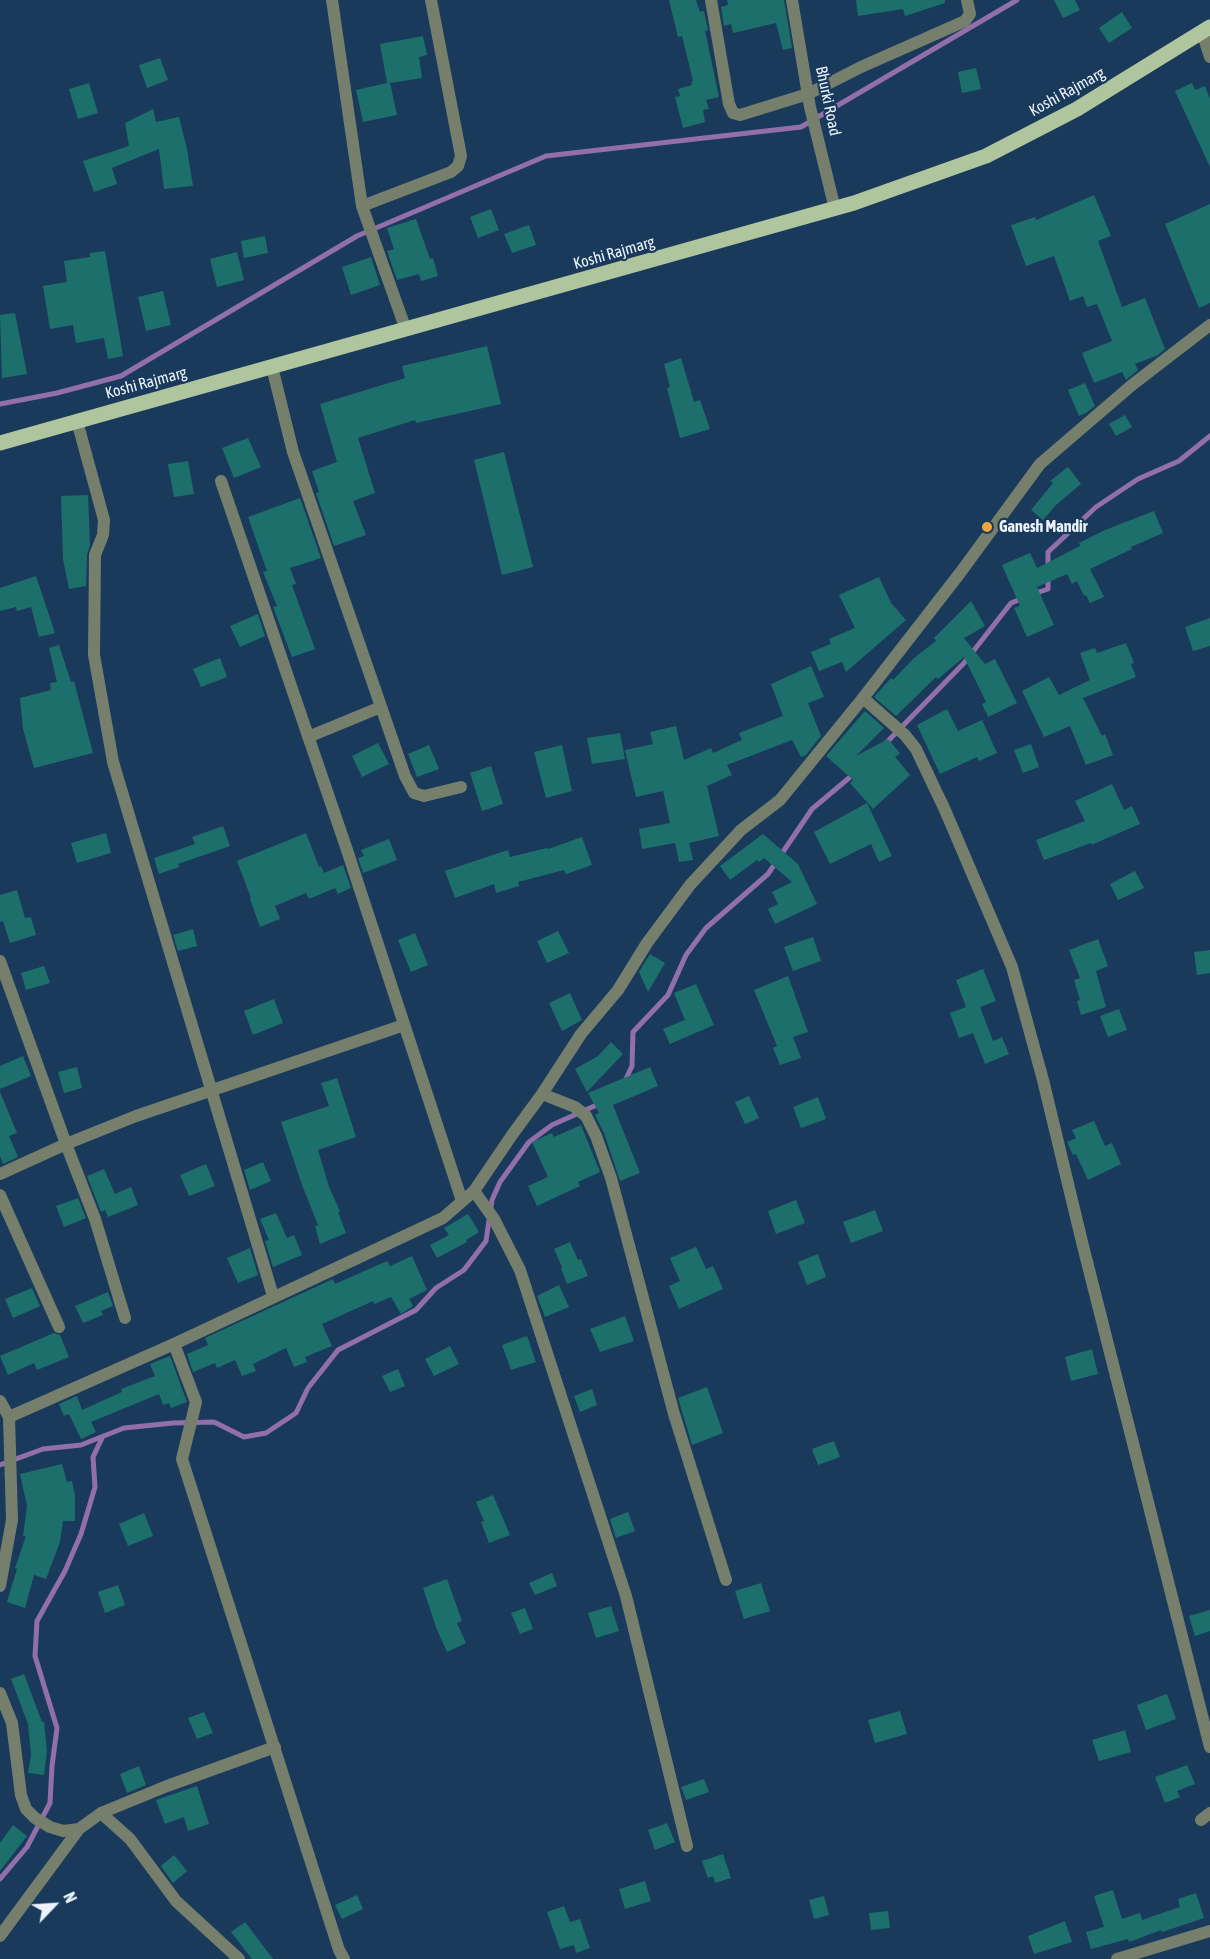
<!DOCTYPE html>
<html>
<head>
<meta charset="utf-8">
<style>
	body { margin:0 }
	#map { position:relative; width:1210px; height:1959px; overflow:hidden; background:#1a3a5c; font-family:"Asap Condensed",sans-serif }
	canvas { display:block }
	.north { position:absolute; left:24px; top:1875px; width:60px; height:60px; -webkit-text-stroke:4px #1a3a5c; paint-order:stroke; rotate:65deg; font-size:16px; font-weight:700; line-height:24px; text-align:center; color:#ecf3fc }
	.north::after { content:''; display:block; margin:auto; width:21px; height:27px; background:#ecf3fc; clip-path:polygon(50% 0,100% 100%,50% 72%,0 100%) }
</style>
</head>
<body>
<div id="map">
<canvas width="1210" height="1959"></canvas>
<div class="north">N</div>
</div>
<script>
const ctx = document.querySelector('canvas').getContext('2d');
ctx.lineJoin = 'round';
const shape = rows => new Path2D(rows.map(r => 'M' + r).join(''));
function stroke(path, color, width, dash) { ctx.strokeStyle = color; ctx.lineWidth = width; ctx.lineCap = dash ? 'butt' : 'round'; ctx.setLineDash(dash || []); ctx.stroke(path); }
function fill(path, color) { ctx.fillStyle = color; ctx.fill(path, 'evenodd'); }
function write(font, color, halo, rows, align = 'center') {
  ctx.font = font + ' "Asap Condensed",sans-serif'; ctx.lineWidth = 4.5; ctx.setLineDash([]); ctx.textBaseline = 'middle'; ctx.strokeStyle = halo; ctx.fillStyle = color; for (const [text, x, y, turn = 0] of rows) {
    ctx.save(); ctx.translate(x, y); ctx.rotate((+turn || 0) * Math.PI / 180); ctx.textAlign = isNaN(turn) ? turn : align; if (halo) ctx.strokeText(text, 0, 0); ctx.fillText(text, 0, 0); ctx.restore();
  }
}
stroke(shape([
	[0,404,57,393,121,376,357,236,546,156,801,127,1017,0],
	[1048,568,1048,552,1096,507,1138,479,1179,461,1210,436],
	[1033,594,1048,589,1048,578],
	[885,744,964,663,1011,603,1024,598],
	[625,1081,632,1066,633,1032,668,995,686,955,706,928,768,874,812,809,855,773],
	[0,1465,43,1449,81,1445,124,1428,173,1423,214,1422,244,1437,266,1433,296,1413,308,1388,338,1350,416,1310,436,1288,464,1270,486,1241,492,1200,500,1182,529,1142,552,1125,599,1104],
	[0,1879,27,1847,50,1803,52,1766,57,1728,35,1656,37,1621,65,1571,81,1534,95,1487,93,1457,103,1436]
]), '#936fa9', 5);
fill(shape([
	[669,0,696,0,700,12,704,11,708,30,705,31,719,97,706,100,709,109,703,110,705,122,683,128,675,97,680,96,678,89,692,85,691,82,693,81,682,36,678,37],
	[727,0,784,0,792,48,783,50,776,23,733,33,731,24,724,26,721,7,728,5],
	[856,0,945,0,945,3,905,16,903,9,858,16],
	[1054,0,1075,0,1080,10,1063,18],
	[1122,12,1132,28,1109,43,1099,28],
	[423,36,427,55,419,57,422,78,390,83,397,115,363,122,356,90,387,83,380,44],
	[160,58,168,80,147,88,139,65],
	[976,68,981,89,962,93,958,72],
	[89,83,98,113,78,119,69,89],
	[1192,83,1195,90,1205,86,1210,99,1210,167,1175,91],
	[153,109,156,122,179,117,187,149,193,186,164,189,159,149,112,168,117,184,94,192,83,161,129,146,125,123],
	[1094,195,1111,236,1098,241,1122,307,1145,298,1165,349,1158,355,1135,364,1138,370,1126,380,1122,372,1094,383,1082,353,1112,341,1097,304,1087,307,1083,296,1070,301,1054,256,1026,266,1011,225,1035,217,1036,220],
	[1210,204,1210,303,1199,308,1165,224],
	[491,209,499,230,478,238,470,217],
	[416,219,430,259,433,258,438,276,421,281,419,274,397,280,387,251,394,249,387,228],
	[529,225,536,245,512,253,504,234],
	[265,236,268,253,244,258,241,241],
	[105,251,123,356,108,359,104,338,76,343,73,325,50,329,43,286,67,282,64,261,90,257,90,253],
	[237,252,244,280,217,287,210,259],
	[371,257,380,285,351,295,342,267],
	[163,291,171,325,146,331,138,297],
	[15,313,27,374,2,378,0,315],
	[487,346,501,404,416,423,415,420,358,438,375,493,353,501,366,535,334,546,316,493,319,492,312,471,337,462,320,404,405,378,402,366],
	[681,358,694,402,700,400,710,429,680,438,667,388,670,387,664,364],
	[1085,383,1095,406,1086,413,1079,416,1068,390],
	[1125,415,1132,427,1116,436,1109,424],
	[248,438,261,467,234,478,222,448],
	[504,452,533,567,502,575,474,460],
	[188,461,194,494,174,497,168,464],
	[1068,467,1081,484,1056,505,1043,520,1031,510,1053,483,1050,481],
	[88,495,90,545,87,555,86,586,69,589,63,559,61,496],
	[300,498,321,558,290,568,296,584,292,585,315,649,292,657,273,607,277,606,263,572,267,571,248,517],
	[1154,511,1163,533,1131,547,1132,549,1090,569,1104,597,1090,603,1086,595,1084,596,1077,581,1072,584,1067,574,1037,587,1054,625,1027,637,1014,608,1020,606,1002,565,1030,553,1037,568,1080,546,1079,543,1105,530],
	[36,576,55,633,39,637,31,607,17,611,16,607,0,611,0,588],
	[879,577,891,603,906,620,846,672,842,662,819,671,811,652,831,644,829,639,855,628,839,595],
	[971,601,985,626,964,638,985,664,995,659,1017,703,988,717,982,704,986,702,964,657,938,679,936,677,896,716,874,697,891,678,893,680,914,658,936,641,934,638],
	[258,614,265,636,240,647,230,626],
	[1210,618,1210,646,1193,651,1185,627],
	[1126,643,1134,663,1131,664,1136,677,1083,698,1102,736,1105,734,1113,755,1086,765,1070,726,1044,737,1022,691,1049,677,1059,695,1090,680,1080,653,1095,648,1097,653],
	[59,645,71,682,74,681,93,753,34,768,23,729,20,698,51,690,50,683,57,682,49,648],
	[220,658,227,677,201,687,193,669],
	[811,666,824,697,808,703,821,736,806,755,801,757,792,740,727,765,732,775,707,786,719,836,689,843,693,860,679,862,675,843,642,849,639,829,670,823,663,791,636,797,625,750,653,744,650,732,676,726,684,760,711,748,713,753,742,740,739,733,783,716,771,684],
	[947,709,958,731,982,720,997,753,979,761,977,757,940,774,917,725],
	[865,711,884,728,856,756,888,739,900,753,895,757,910,775,873,809,850,783,853,780,826,756],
	[620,733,625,759,592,764,587,738],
	[378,743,389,764,362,777,352,756],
	[1031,744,1039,767,1023,773,1014,750],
	[429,745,439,769,417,777,408,754],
	[562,745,572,791,546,798,534,752],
	[491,766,503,804,482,811,470,773],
	[1112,784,1124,810,1132,806,1140,824,1091,845,1091,843,1044,860,1036,840,1085,821,1075,801],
	[867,803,892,856,879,862,871,844,830,864,814,832],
	[223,826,230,846,178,864,179,867,159,874,154,858,195,844,192,837],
	[106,833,111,853,77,863,71,843],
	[306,833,319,867,321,866,324,873,343,865,351,888,338,894,335,888,309,899,306,893,275,906,280,919,260,927,250,899,251,898,237,861],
	[763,834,798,864,817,904,775,924,768,909,778,904,772,892,792,882,764,858,759,862,757,860,730,880,720,866],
	[582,837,592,865,566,874,564,870,518,882,519,886,496,893,494,884,455,898,445,871,508,850,510,857,547,848,548,849],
	[389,839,397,860,363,873,358,858,364,856,361,850],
	[1135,871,1144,888,1118,900,1110,884],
	[17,890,25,918,31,917,36,935,10,943,3,921,0,922,0,895],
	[193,929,197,946,178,951,173,935],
	[558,931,569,953,547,963,537,941],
	[415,933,428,965,411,972,398,940],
	[813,937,821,961,793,971,784,947],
	[1098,939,1108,966,1096,971,1106,1007,1081,1015,1077,1001,1080,1000,1074,980,1080,978,1069,950],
	[1210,950,1210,973,1197,975,1194,952],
	[650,954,665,963,648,992,639,972],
	[44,966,50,983,26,990,21,973],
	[983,969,996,1001,980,1007,993,1041,1002,1037,1009,1054,985,1064,973,1033,959,1038,950,1013,966,1007,956,980],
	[788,976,808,1032,793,1037,801,1058,780,1065,773,1048,777,1046,754,990],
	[696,984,714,1025,670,1044,663,1029,685,1020,674,993],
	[570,993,582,1020,562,1031,549,1003],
	[274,999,283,1023,253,1035,244,1011],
	[1119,1009,1127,1030,1108,1037,1100,1016],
	[611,1042,623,1054,587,1092,575,1069,598,1056],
	[23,1056,31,1076,0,1089,0,1066],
	[77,1067,82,1088,64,1093,58,1072],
	[650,1067,658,1086,613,1105,640,1173,620,1181,604,1133,595,1115,599,1113,588,1093],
	[337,1078,356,1137,318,1150,329,1187,340,1211,338,1212,346,1233,320,1244,315,1226,318,1225,302,1185,281,1122,329,1106,321,1083],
	[0,1092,17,1133,9,1136,18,1157,3,1164,0,1156],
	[749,1096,759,1118,745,1124,735,1102],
	[818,1097,826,1119,801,1128,793,1107],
	[1094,1121,1105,1146,1112,1143,1121,1164,1088,1180,1076,1154,1073,1155,1067,1142,1076,1138,1072,1130],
	[581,1125,600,1172,578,1182,580,1186,537,1206,528,1186,548,1177,532,1142,552,1133,554,1137],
	[263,1162,271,1181,250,1190,244,1170],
	[206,1164,215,1186,189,1196,180,1175],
	[104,1169,115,1194,131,1187,138,1205,108,1217,105,1210,101,1212,87,1176],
	[78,1198,86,1218,64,1227,56,1206],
	[796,1200,805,1223,776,1234,768,1211],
	[875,1210,883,1231,851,1243,843,1222],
	[276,1213,287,1238,294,1235,302,1255,273,1267,265,1241,269,1240,260,1219],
	[468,1214,479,1232,466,1240,467,1242,437,1258,430,1245,449,1235,444,1228],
	[570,1242,578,1260,581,1259,588,1276,567,1284,561,1268,562,1267,554,1249],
	[696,1247,706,1269,713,1266,723,1289,679,1309,669,1286,680,1281,670,1258],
	[250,1248,258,1275,238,1283,227,1258],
	[818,1254,826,1277,807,1285,798,1262],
	[412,1256,427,1290,409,1299,413,1306,401,1314,391,1297,374,1304,373,1301,322,1324,332,1346,305,1357,307,1362,294,1367,286,1348,253,1364,256,1371,242,1376,235,1360,217,1368,215,1363,193,1372,187,1354,208,1345,205,1338,333,1279,335,1284,387,1261,390,1266],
	[559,1285,569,1307,545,1317,537,1296],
	[32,1288,40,1306,13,1318,5,1299],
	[108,1292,113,1306,101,1311,103,1315,83,1323,75,1306],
	[625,1316,634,1341,600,1352,590,1329],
	[54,1333,60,1335,69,1357,37,1370,34,1363,8,1375,0,1356],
	[527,1336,536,1362,511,1370,502,1345],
	[450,1346,459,1364,434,1376,425,1359],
	[1092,1349,1098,1374,1071,1381,1065,1357],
	[170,1356,187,1402,171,1408,169,1403,163,1405,159,1394,91,1422,96,1432,81,1439,69,1414,64,1416,59,1404,77,1396,82,1410,122,1392,121,1389,155,1376,150,1364],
	[398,1369,405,1386,390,1392,382,1376],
	[707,1387,723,1433,692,1445,678,1398],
	[592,1389,597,1405,580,1412,574,1396],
	[834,1441,840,1457,818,1465,812,1449],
	[62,1464,67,1482,72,1481,75,1496,75,1521,63,1521,60,1542,46,1579,34,1575,25,1608,7,1602,17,1569,15,1568,26,1536,23,1536,27,1506,20,1474],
	[493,1495,510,1535,489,1543,481,1522,484,1521,476,1502],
	[628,1512,635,1531,616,1538,610,1519],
	[144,1513,153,1536,128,1546,119,1524],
	[552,1573,557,1586,535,1595,529,1583],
	[447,1579,462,1621,457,1623,466,1643,447,1652,437,1630,423,1588],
	[761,1583,770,1611,744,1619,735,1591],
	[118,1585,125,1605,105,1613,98,1592],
	[611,1606,619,1631,596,1638,588,1613],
	[525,1608,533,1629,520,1634,511,1613],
	[1210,1610,1210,1631,1195,1636,1189,1616],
	[24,1674,42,1722,44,1722,47,1751,44,1775,28,1773,31,1755,28,1724,11,1679],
	[1167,1694,1176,1719,1146,1730,1137,1705],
	[900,1711,907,1734,875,1743,868,1720],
	[204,1712,213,1733,197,1739,188,1718],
	[1125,1730,1131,1752,1099,1761,1092,1740],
	[1187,1765,1195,1784,1177,1791,1180,1797,1165,1803,1155,1777],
	[139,1766,146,1785,127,1793,120,1774],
	[704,1779,709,1792,686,1800,681,1787],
	[197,1786,209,1824,188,1831,184,1817,165,1824,156,1800],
	[667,1823,675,1842,655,1850,648,1830],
	[13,1825,27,1836,0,1871,0,1843],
	[723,1854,731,1878,715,1883,713,1876,708,1878,702,1861],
	[174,1855,187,1871,173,1883,161,1866],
	[645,1881,651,1901,625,1909,619,1889],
	[1113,1890,1122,1919,1140,1913,1142,1920,1180,1907,1178,1899,1196,1893,1204,1918,1162,1932,1161,1930,1129,1942,1128,1939,1091,1949,1086,1932,1104,1927,1094,1896],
	[357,1895,363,1909,342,1919,335,1905],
	[824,1896,829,1915,814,1919,809,1900],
	[564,1906,570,1922,580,1919,590,1948,576,1953,574,1945,560,1949,547,1912],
	[888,1911,890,1928,871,1930,869,1913],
	[1065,1921,1072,1942,1034,1954,1028,1936],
	[245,1922,273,1959,252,1959,231,1932]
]), '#1d6f6c');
stroke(shape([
	[332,0,362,206,406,330],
	[711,0,729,104,733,113,740,115,808,94,861,67,965,21,970,14,967,0],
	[792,0,810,107,835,209],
	[1202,32,1210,57],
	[362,206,451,172,458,166,461,156,431,0],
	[272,367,293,452,405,776,414,793,424,796,461,787],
	[77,421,104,520,103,535,95,555,94,655,113,762,273,1296],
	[221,481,347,850,462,1201],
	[863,698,905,735,916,749,945,810,1012,967,1043,1080,1083,1246,1210,1747],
	[308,737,381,707],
	[0,961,66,1144,136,1116,404,1025],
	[542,1094,575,1107,586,1116,596,1136,611,1178,674,1414,726,1580],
	[0,1174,66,1144,95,1219,125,1318],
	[474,1191,494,1219,520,1270,626,1596,687,1846],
	[0,1195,59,1327],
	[174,1344,196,1402,182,1459,339,1950,344,1959],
	[0,1401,9,1417,12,1520,0,1586],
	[9,1417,174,1344,443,1218,474,1191,512,1135,542,1094,581,1034,618,990,647,943,690,885,741,830,780,800,863,698,960,573,1040,464,1132,385,1210,325],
	[0,1693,12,1723,21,1795,26,1809,35,1818,50,1827,63,1831,79,1829,101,1813,130,1839,176,1901,239,1959],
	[101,1813,167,1786,275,1747],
	[1201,1820,1210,1813],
	[0,1936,79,1829],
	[1117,1959,1210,1931]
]), '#757f6c', 12);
stroke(shape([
	[0,443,854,203,986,156,1077,109,1210,27]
]), '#afc59e', 15);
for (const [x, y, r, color] of [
	[987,527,6,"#f0a63e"]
]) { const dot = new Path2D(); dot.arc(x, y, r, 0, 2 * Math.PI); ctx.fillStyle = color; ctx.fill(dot); stroke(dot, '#1a3a5c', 2); }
write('16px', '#ecf3fc', '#1a3a5c', [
	["Koshi Rajmarg",1067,92,-29],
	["Bhurki Road",828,101,78],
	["Koshi Rajmarg",614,253,-16],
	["Koshi Rajmarg",146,383,-15]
]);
write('bold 16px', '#ecf3fc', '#1a3a5c', [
	["Ganesh Mandir",999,527]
], 'left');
</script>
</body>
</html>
